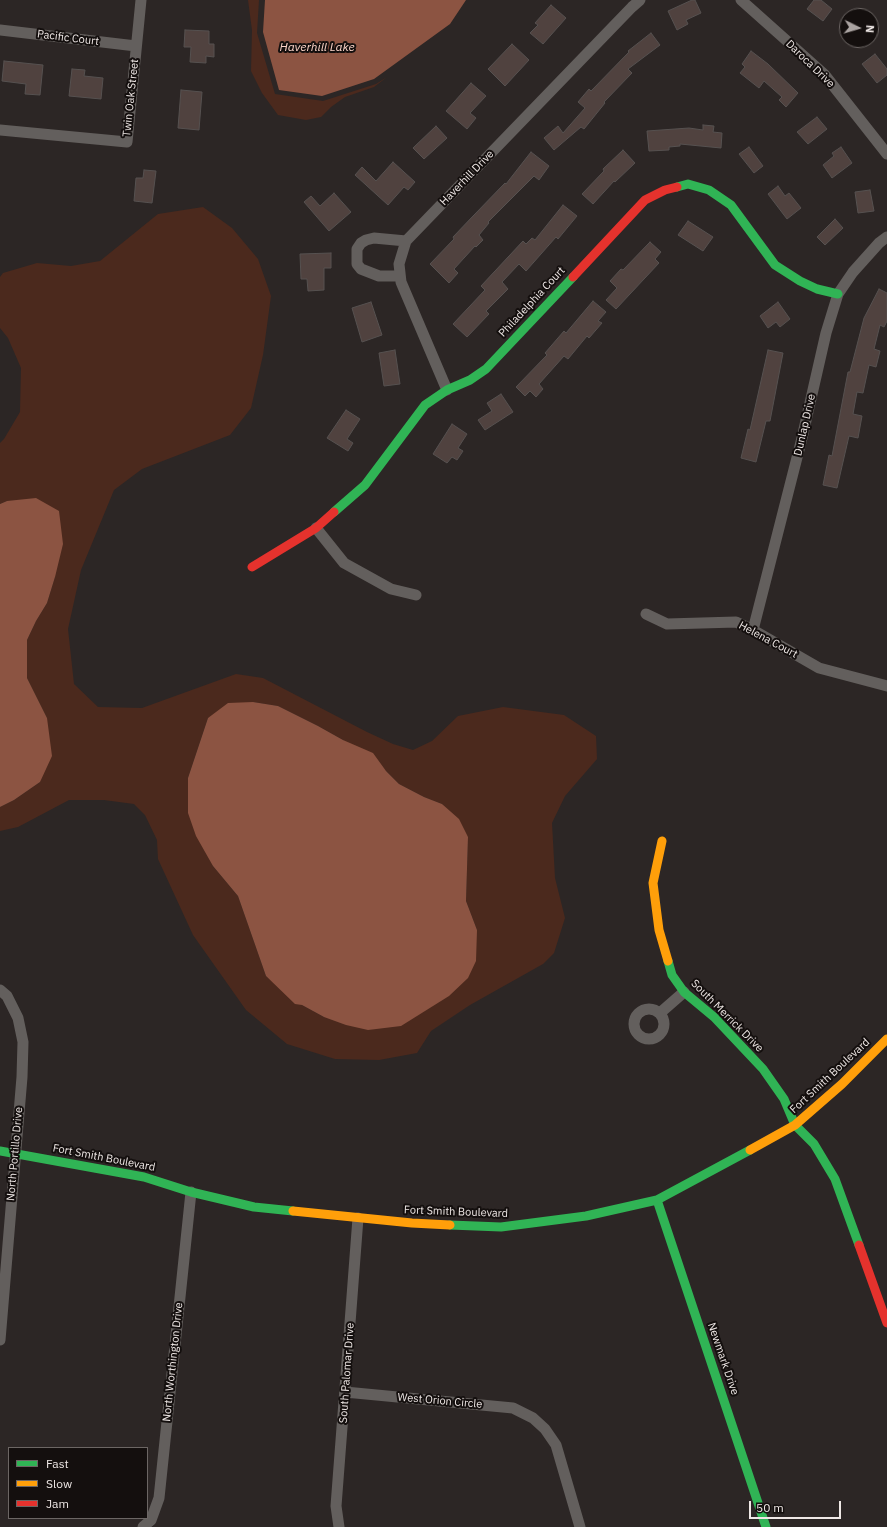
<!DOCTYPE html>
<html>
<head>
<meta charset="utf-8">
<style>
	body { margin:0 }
	#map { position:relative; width:887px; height:1527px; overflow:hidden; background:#2c2625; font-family:"IBM Plex Sans",sans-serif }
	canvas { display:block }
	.legend { position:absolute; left:8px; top:1447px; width:140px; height:72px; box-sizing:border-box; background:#140f0e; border:1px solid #6c6664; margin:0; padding:5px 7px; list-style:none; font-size:12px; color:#efe8e6 }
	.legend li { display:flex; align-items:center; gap:8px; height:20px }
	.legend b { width:20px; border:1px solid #6c6664 }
	.north { position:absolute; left:839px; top:8px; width:40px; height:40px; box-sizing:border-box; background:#140f0e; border:1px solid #6c6664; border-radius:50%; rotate:95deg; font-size:11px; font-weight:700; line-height:16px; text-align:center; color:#efe8e6 }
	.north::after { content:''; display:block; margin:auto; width:14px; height:18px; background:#aba4a2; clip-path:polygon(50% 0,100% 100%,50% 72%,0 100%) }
	.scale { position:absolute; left:749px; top:1501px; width:92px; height:18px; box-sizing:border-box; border:2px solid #efe8e6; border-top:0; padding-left:5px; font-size:12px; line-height:14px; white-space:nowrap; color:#efe8e6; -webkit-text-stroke:3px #140f0e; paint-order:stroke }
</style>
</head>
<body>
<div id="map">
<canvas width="887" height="1527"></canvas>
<ul class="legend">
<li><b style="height:5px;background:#30b455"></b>Fast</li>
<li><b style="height:5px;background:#ff9f0a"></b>Slow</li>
<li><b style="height:5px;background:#e5322d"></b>Jam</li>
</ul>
<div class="north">N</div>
<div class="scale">50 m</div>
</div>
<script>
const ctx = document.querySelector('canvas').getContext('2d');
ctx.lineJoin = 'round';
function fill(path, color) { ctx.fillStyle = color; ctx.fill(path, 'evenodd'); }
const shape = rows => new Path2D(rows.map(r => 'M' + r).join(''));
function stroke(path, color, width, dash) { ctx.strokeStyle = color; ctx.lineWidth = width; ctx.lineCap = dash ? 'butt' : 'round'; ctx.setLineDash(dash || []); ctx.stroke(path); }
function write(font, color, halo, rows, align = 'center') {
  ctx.font = font + ' "IBM Plex Sans",sans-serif'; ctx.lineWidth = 4; ctx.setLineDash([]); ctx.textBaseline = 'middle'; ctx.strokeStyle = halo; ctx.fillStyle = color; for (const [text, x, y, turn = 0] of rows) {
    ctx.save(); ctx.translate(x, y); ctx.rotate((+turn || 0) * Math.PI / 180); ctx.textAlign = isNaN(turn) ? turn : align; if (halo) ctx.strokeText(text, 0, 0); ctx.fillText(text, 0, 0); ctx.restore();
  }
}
fill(shape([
	[248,0,259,0,257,33,275,94,323,101,376,84,387,77,374,87,345,97,331,107,321,117,306,120,278,115,262,93,251,71,252,30],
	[203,207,232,228,258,259,271,296,263,355,251,408,230,435,142,469,114,490,81,570,68,629,74,684,98,707,142,708,236,674,263,678,367,732,393,744,413,750,432,741,458,716,503,707,564,715,596,736,597,759,565,796,552,823,555,878,565,918,554,953,543,964,470,1005,431,1031,417,1053,379,1060,335,1059,287,1044,246,1010,193,935,158,859,157,840,145,815,134,804,104,800,69,800,18,827,0,831,0,807,14,800,40,782,47,718,27,678,27,640,36,621,47,603,55,577,7,501,0,504,0,443,4,439,20,412,21,368,8,338,0,328,0,277,3,273,37,263,71,266,100,261,158,214],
	[253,702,278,706,318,726,343,740,386,771,399,784,424,797,442,804,468,837,466,901,477,930,324,1017,302,1005,280,988,266,976,238,896,213,866,188,778,208,718]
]), '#4b291d');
fill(shape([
	[265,0,466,0,450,24,374,79,322,96,279,90,263,32],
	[36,498,59,511,63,544,55,577,47,603,36,621,27,640,27,678,47,718,52,756,40,782,14,800,0,807,0,504,7,501],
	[253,702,278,706,318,726,343,740,373,753,386,771,399,784,424,797,442,804,459,819,468,837,466,901,477,930,476,961,468,978,449,996,401,1026,368,1030,346,1025,324,1017,302,1005,295,1004,266,976,238,896,213,866,196,836,188,813,188,778,208,718,228,703]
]), '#8c5442');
const building = shape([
	[692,0,695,0,701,13,686,20,688,24,677,30,668,11,692,0],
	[814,0,821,0,832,9,823,21,807,9,814,0],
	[551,5,566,18,543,44,530,33,538,25,535,23,551,5],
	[185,30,209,31,209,44,214,44,214,57,206,56,206,63,190,62,191,47,184,47,185,30],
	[651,33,660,45,628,69,632,73,604,102,605,103,584,129,581,127,554,150,544,138,558,126,563,133,585,108,578,102,589,89,591,91,629,52,628,51,651,33],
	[512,44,529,60,505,86,488,69,512,44],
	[751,51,768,64,798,93,786,107,779,100,782,97,764,81,759,88,740,73,745,67,742,64,751,51],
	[875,54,887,69,887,75,877,83,862,64,875,54],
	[4,61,43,65,40,95,25,94,26,84,2,81,4,61],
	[72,69,85,70,84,76,103,78,101,99,69,96,72,69],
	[471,83,486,96,470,113,476,118,467,129,446,111,471,83],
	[181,90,202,92,199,130,178,128,181,90],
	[817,117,827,129,808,144,797,132,817,117],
	[703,125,714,126,713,132,722,133,721,148,680,144,680,146,669,147,669,150,649,151,647,131,689,128,703,130,703,125],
	[436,126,447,138,424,159,413,148,436,126],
	[749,147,763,166,754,173,739,154,749,147],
	[841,147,852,163,832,178,823,165,834,156,832,153,841,147],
	[623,150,635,163,615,182,614,181,593,204,582,194,604,171,603,169,623,150],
	[531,152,549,166,539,180,534,176,488,222,489,223,479,235,483,240,476,247,475,246,454,269,458,273,449,283,430,264,454,239,453,237,474,215,505,183,506,184,531,152],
	[393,162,415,182,408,190,404,187,388,205,355,175,362,167,376,181,393,162],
	[144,170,156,171,152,203,134,201,136,178,143,178,144,170],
	[778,186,785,196,789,193,801,208,787,219,768,194,778,186],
	[870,190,874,211,858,213,855,192,870,190],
	[334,193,351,212,329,231,304,202,311,196,320,206,334,193],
	[563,205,577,216,558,239,556,237,526,271,519,264,502,282,508,289,486,311,489,314,467,337,453,324,485,290,481,286,523,241,526,244,532,238,535,240,563,205],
	[835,219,843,228,825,245,817,237,835,219],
	[688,221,713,237,703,251,678,235,688,221],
	[650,242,661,252,655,259,659,263,616,309,606,300,617,288,610,281,621,269,623,270,650,242],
	[331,253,331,268,324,268,324,290,308,291,307,279,301,279,300,254,331,253],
	[879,289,887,293,887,321,884,327,880,325,874,349,880,351,876,367,869,365,863,393,857,392,853,414,862,416,858,438,849,436,837,488,823,485,829,455,832,456,848,372,850,372,864,318,879,289],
	[593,301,606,312,598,321,602,323,589,338,587,336,568,359,564,356,539,384,543,389,536,397,530,391,525,396,516,387,547,355,545,353,564,331,566,333,593,301],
	[371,302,382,335,362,342,352,308,371,302],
	[778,302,790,319,780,327,776,322,768,328,760,316,778,302],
	[395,350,400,384,384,386,379,353,395,350],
	[768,350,783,353,770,421,766,421,756,462,741,458,748,429,750,430,768,350],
	[501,394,513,412,485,430,478,420,492,411,487,403,501,394],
	[346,410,360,419,347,439,353,443,348,451,327,438,346,410],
	[452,424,467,434,458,448,463,451,457,460,452,457,447,463,433,454,452,424]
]);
fill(building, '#50423f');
stroke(building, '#565150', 1);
stroke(shape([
	[741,0,824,74,887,154],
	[0,30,136,46],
	[0,130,127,142,141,0],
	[400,276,379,276,361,269,357,264,357,249,361,243,366,240,374,238,406,241],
	[447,390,401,282,399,264,406,241,632,7,640,0],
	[316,528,344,563,391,589,416,595],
	[646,614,667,624,736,622,753,630,819,668,887,686],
	[753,630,802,438,826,333,838,294,853,272,879,243,887,237],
	[0,990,7,996,18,1018,23,1042,22,1077,0,1340],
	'634 1024a15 15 0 1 1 30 0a15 15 0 1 1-30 0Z',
	[660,1013,684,992],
	[345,1392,513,1408,533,1418,545,1429,556,1445,580,1527],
	[143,1527,151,1520,159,1498,191,1192],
	[339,1527,336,1506,358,1218]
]), '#635f5d', 11);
stroke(shape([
	[677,187,688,184,709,190,731,205,775,265,800,281,817,289,838,294],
	[334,512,365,485,425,405,447,390,470,380,486,369,573,277],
	[668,961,672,975,684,992,714,1017,763,1069,784,1099,795,1125,814,1144,835,1179,859,1245],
	[0,1151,144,1177,191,1192,254,1207,293,1211],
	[657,1200,766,1527],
	[450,1225,501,1227,586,1216,657,1200,750,1150]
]), '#30b455', 9);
stroke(shape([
	[662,841,653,883,659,930,668,961],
	[750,1150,795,1125,842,1084,887,1039],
	[293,1211,412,1223,450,1225]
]), '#ff9f0a', 9);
stroke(shape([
	[573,277,645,200,665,190,677,187],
	[252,567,316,528,334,512],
	[859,1245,887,1323]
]), '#e5322d', 9);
write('11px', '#efe8e6', '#140f0e', [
	["Pacific Court",68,38,7],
	["Daroca Drive",810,64,44],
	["Twin Oak Street",131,98,-84],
	["Haverhill Drive",467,178,-46],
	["Philadelphia Court",532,302,-47],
	["Dunlap Drive",805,425,-77],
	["Helena Court",768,640,28],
	["South Merrick Drive",727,1016,45],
	["Fort Smith Boulevard",830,1076,-43],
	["North Portillo Drive",15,1154,-85],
	["Fort Smith Boulevard",104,1158,11],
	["Fort Smith Boulevard",456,1212,2],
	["Newmark Drive",723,1359,71],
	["North Worthington Drive",173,1362,-84],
	["South Palomar Drive",347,1373,-86],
	["West Orion Circle",440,1401,5]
]);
write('italic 12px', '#fbd4c8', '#140f0e', [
	["Haverhill Lake",317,48]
]);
</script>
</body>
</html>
